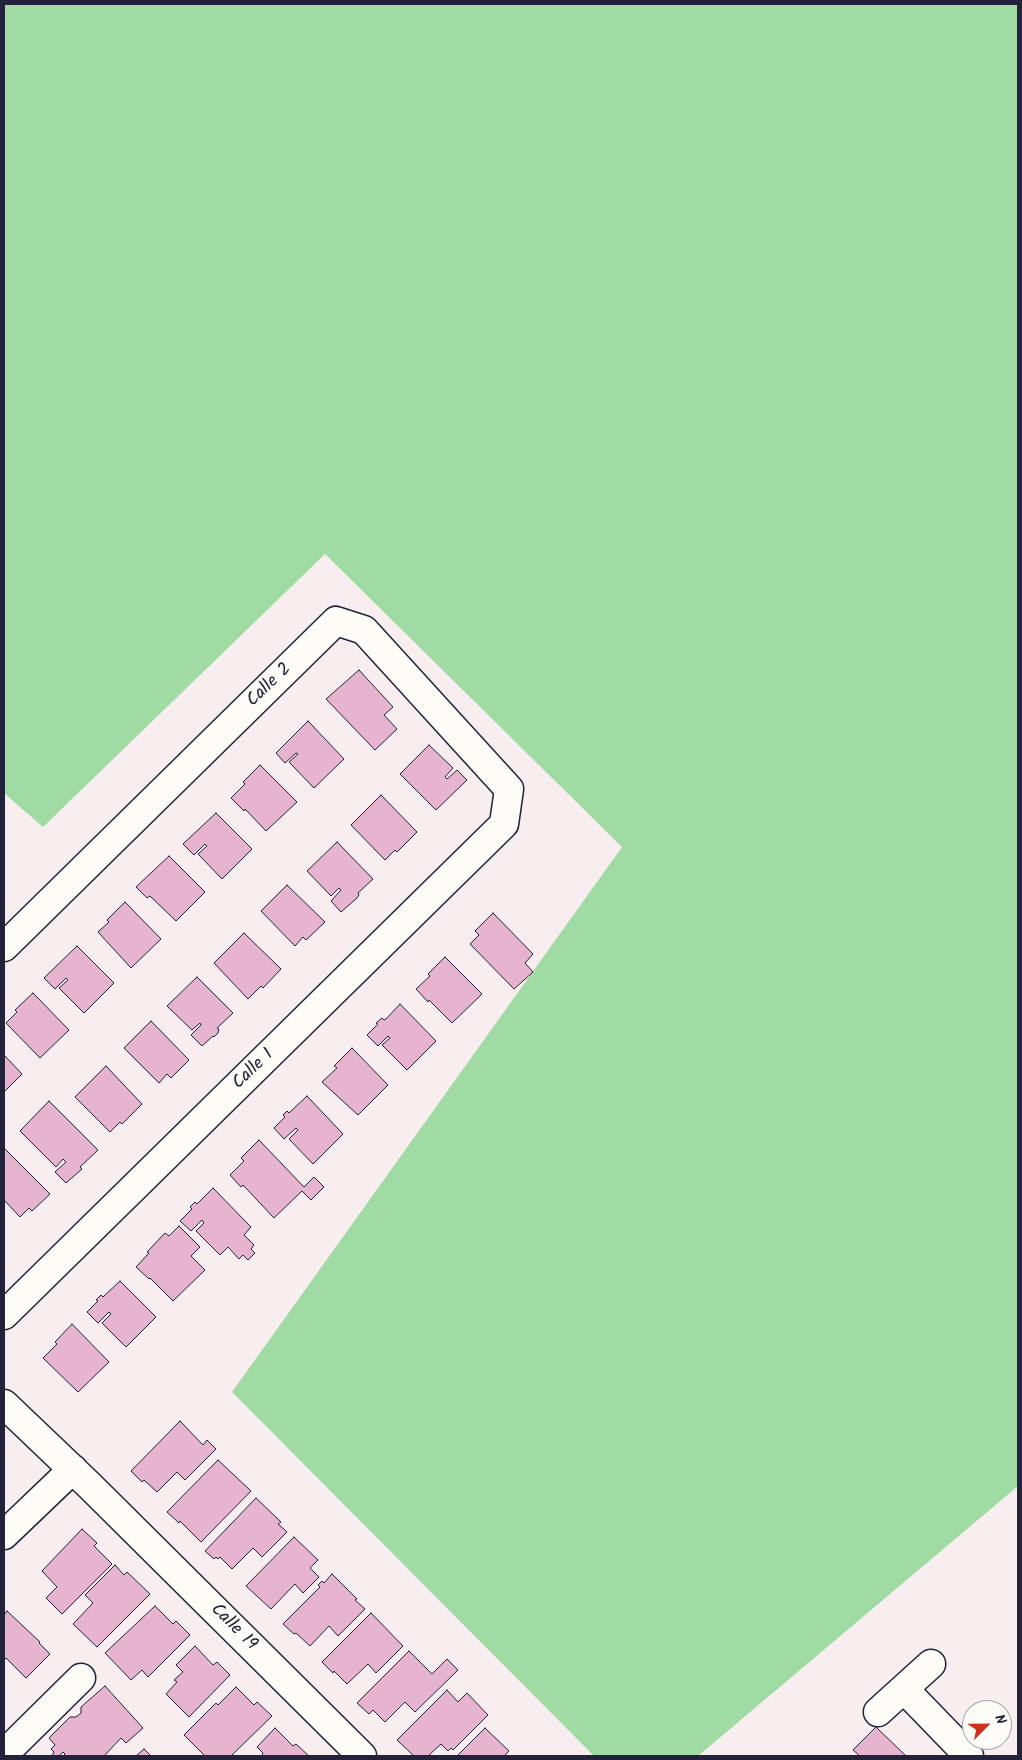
<!DOCTYPE html>
<html>
<head>
<meta charset="utf-8">
<style>
	body { margin:0 }
	#map { position:relative; width:1022px; height:1760px; overflow:hidden; background:#f9eeef; font-family:Kalam,sans-serif }
	canvas { display:block }
	.frame { position:absolute; inset:0; border:5px solid #22223b; pointer-events:none }
	.north { position:absolute; left:962px; top:1700px; width:50px; height:50px; box-sizing:border-box; background:#fdfcf7; border:1px solid #a5a5ac; border-radius:50%; rotate:67deg; font-size:14px; font-weight:700; line-height:20px; text-align:center; color:#22223b }
	.north::after { content:''; display:block; margin:auto; width:18px; height:22px; background:#c8321e; clip-path:polygon(50% 0,100% 100%,50% 72%,0 100%) }
</style>
</head>
<body>
<div id="map">
<canvas width="1022" height="1760"></canvas>
<div class="frame"></div>
<div class="north">N</div>
</div>
<script>
const ctx = document.querySelector('canvas').getContext('2d');
ctx.lineJoin = 'round';
function fill(path, color) { ctx.fillStyle = color; ctx.fill(path, 'evenodd'); }
const shape = rows => new Path2D(rows.map(r => 'M' + r).join(''));
function stroke(path, color, width, dash) { ctx.strokeStyle = color; ctx.lineWidth = width; ctx.lineCap = dash ? 'butt' : 'round'; ctx.setLineDash(dash || []); ctx.stroke(path); }
function write(font, color, halo, rows, align = 'center') {
  ctx.font = font + ' Kalam,sans-serif'; ctx.lineWidth = 4; ctx.setLineDash([]); ctx.textBaseline = 'middle'; ctx.strokeStyle = halo; ctx.fillStyle = color; for (const [text, x, y, turn = 0] of rows) {
    ctx.save(); ctx.translate(x, y); ctx.rotate((+turn || 0) * Math.PI / 180); ctx.textAlign = isNaN(turn) ? turn : align; if (halo) ctx.strokeText(text, 0, 0); ctx.fillText(text, 0, 0); ctx.restore();
  }
}
fill(shape([
	[4,4,1018,4,1018,1486,698,1756,594,1756,232,1392,622,847,325,554,43,827,4,793]
]), '#9fdba2');
const building = shape([
	[359,670,393,707,384,715,397,729,375,750,326,699,359,670],
	[308,721,344,759,314,788,289,762,298,754,296,753,285,763,276,753,308,721],
	[429,745,453,768,445,777,447,779,457,770,467,780,436,810,400,774,429,745],
	[260,765,297,802,266,831,245,809,244,811,231,798,245,784,243,782,260,765],
	[381,795,417,832,397,852,395,850,385,860,351,825,381,795],
	[216,813,252,849,222,879,198,854,207,846,205,844,194,855,183,844,216,813],
	[337,842,373,879,358,893,359,895,357,898,341,912,331,901,341,890,339,888,331,896,307,871,337,842],
	[169,856,205,892,176,921,150,896,147,898,136,887,169,856],
	[287,885,325,922,306,940,303,937,295,946,261,911,287,885],
	[125,902,161,939,131,968,98,932,109,922,107,920,125,902],
	[493,913,533,954,525,963,533,972,514,989,470,944,479,935,475,931,493,913],
	[244,933,281,969,263,988,261,986,248,999,214,963,244,933],
	[77,946,114,983,84,1013,59,988,68,980,66,978,55,989,44,978,77,946],
	[445,957,482,994,452,1023,429,1000,428,1002,416,989,430,976,428,974,445,957],
	[197,977,233,1013,217,1028,219,1029,218,1033,214,1037,213,1036,202,1046,191,1035,201,1025,200,1023,192,1030,167,1006,197,977],
	[33,993,69,1030,40,1058,6,1023,17,1012,15,1010,33,993],
	[400,1004,436,1041,407,1070,382,1045,390,1038,388,1036,378,1046,367,1035,378,1024,376,1023,382,1018,384,1020,386,1019,400,1004],
	[151,1021,189,1060,171,1078,167,1074,159,1083,124,1048,151,1021],
	[352,1048,388,1085,358,1115,322,1082,337,1068,334,1066,352,1048],
	[4,1055,22,1074,4,1092,4,1055],
	[106,1066,142,1104,122,1124,120,1122,110,1132,75,1097,106,1066],
	[307,1096,343,1134,313,1164,289,1139,298,1130,296,1128,284,1139,274,1128,285,1117,283,1115,287,1111,289,1113,307,1096],
	[49,1101,98,1150,80,1167,82,1169,66,1183,55,1172,66,1162,63,1159,56,1167,20,1131,49,1101],
	[259,1140,304,1187,314,1177,324,1187,311,1200,302,1191,274,1218,243,1185,241,1187,230,1175,244,1161,241,1158,259,1140],
	[4,1148,50,1194,32,1211,29,1208,20,1217,4,1200,4,1148],
	[213,1188,251,1227,244,1235,254,1245,251,1249,255,1253,248,1260,243,1255,239,1259,228,1247,220,1255,196,1231,204,1223,202,1220,191,1231,180,1221,192,1209,190,1207,195,1202,197,1204,213,1188],
	[179,1226,200,1247,191,1256,205,1270,173,1301,150,1278,149,1279,136,1267,149,1253,147,1252,165,1233,169,1236,179,1226],
	[120,1281,156,1317,126,1347,102,1323,111,1314,109,1312,98,1323,87,1312,98,1301,96,1300,101,1295,103,1297,120,1281],
	[72,1324,109,1362,78,1392,43,1358,57,1344,55,1342,72,1324],
	[180,1421,203,1445,207,1440,216,1449,185,1480,177,1472,157,1492,144,1480,142,1482,131,1471,180,1421],
	[218,1460,251,1491,201,1542,180,1521,179,1523,167,1512,218,1460],
	[256,1498,281,1522,278,1524,287,1532,262,1557,253,1548,232,1569,220,1557,218,1559,216,1557,214,1559,205,1551,256,1498],
	[82,1529,97,1543,94,1546,112,1564,62,1614,46,1598,57,1587,42,1571,82,1529],
	[294,1537,318,1560,310,1568,319,1577,303,1593,295,1584,271,1609,246,1586,294,1537],
	[115,1565,124,1575,127,1572,150,1594,97,1647,73,1624,93,1603,85,1595,115,1565],
	[332,1574,357,1599,355,1600,365,1609,338,1636,329,1626,310,1646,296,1633,294,1634,283,1624,320,1587,318,1585,322,1581,324,1583,332,1574],
	[155,1606,173,1624,176,1621,190,1635,148,1677,142,1670,131,1680,105,1653,155,1606],
	[7,1611,40,1642,39,1643,50,1654,26,1678,6,1658,4,1660,4,1615,7,1611],
	[371,1613,403,1646,376,1673,368,1664,347,1684,334,1671,333,1673,322,1662,371,1613],
	[195,1646,213,1665,217,1662,230,1675,189,1717,166,1694,177,1682,174,1680,183,1672,176,1665,195,1646],
	[409,1651,432,1674,447,1659,458,1670,415,1712,405,1702,385,1722,373,1710,369,1714,357,1703,409,1651],
	[105,1686,143,1728,126,1743,121,1738,104,1756,63,1756,65,1754,63,1752,59,1756,52,1756,54,1752,51,1749,55,1745,49,1738,70,1717,76,1717,81,1713,81,1707,105,1686],
	[236,1687,254,1705,257,1702,272,1716,231,1756,205,1756,184,1735,216,1703,218,1705,236,1687],
	[447,1690,458,1702,467,1693,488,1715,453,1750,451,1748,448,1751,441,1744,428,1756,414,1756,397,1740,447,1690],
	[876,1727,906,1756,860,1756,853,1750,876,1727],
	[275,1728,293,1746,296,1744,309,1756,261,1756,263,1753,257,1747,275,1728],
	[485,1728,509,1751,504,1756,457,1756,485,1728],
	[144,1749,151,1756,136,1756,144,1749]
]);
fill(building, '#e7b4d0');
stroke(building, '#22223b', 1);
const minor = shape([
	[4,947,336,621,364,630,509,789,504,824,4,1315],
	[4,1404,89,1485,362,1756],
	[4,1535,73,1469],
	[904,1689,969,1756],
	[878,1712,931,1664],
	[4,1754,81,1678]
]);
stroke(minor, '#22223b', 31);
stroke(minor, '#fdfcf7', 28);
write('18px', '#22223b', '#fdfcf7', [
	["Calle 2",270,686,-44],
	["Calle 1",254,1070,-44],
	["Calle 19",233,1628,45]
]);
</script>
</body>
</html>
